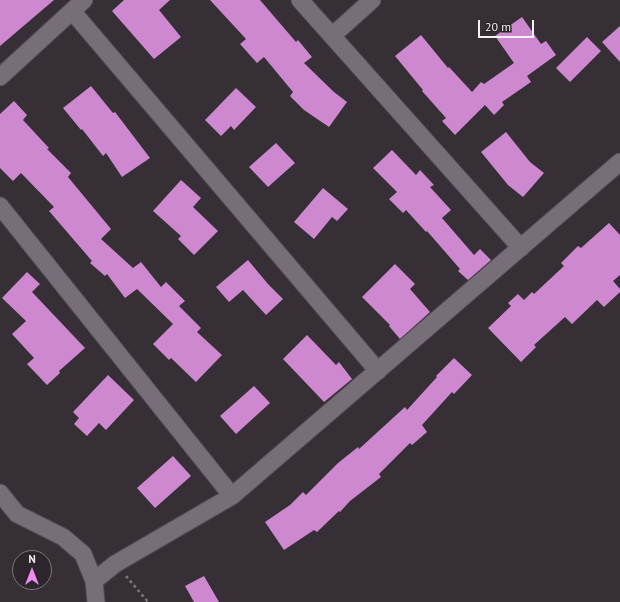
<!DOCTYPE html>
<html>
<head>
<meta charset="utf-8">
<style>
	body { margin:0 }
	#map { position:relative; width:620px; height:602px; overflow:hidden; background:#362f36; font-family:"PT Sans",sans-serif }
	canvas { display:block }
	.north { position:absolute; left:12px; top:550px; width:40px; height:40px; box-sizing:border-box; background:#2c252c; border:1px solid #7c767c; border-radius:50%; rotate:0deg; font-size:11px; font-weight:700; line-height:16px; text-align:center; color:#f5f0f5 }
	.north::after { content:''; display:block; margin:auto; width:14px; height:18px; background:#f18bf5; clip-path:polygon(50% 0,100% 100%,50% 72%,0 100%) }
	.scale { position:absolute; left:478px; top:20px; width:56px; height:18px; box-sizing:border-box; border:2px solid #f5f0f5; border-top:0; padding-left:5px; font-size:12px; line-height:14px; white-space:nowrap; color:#f5f0f5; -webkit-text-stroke:3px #2c252c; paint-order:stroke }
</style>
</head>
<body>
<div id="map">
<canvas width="620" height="602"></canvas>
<div class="north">N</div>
<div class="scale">20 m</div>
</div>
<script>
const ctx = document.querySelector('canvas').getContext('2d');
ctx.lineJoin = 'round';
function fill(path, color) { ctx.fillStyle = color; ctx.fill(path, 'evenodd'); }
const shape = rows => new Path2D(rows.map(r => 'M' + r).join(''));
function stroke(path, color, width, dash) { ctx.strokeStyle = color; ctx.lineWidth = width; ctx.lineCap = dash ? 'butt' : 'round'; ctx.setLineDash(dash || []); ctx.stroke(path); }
fill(shape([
	[0,0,54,0,0,46],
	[124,0,170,0,159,10,181,37,154,59,112,11],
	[210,0,260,0,296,42,298,40,312,57,304,63,334,92,347,102,329,127,304,110,290,96,293,92,264,57,257,63,240,44,246,39],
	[522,17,541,44,546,41,556,55,527,76,531,82,502,102,504,105,494,115,485,105,455,135,442,121,446,118,422,91,423,90,395,56,421,35,448,68,449,67,472,92,481,82,484,84,514,63,495,36],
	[620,26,620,62,602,42],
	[587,37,601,51,570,82,556,68],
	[91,86,113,113,115,112,150,158,122,177,106,153,103,156,82,129,81,130,63,108],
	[236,88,256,107,234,130,231,126,221,136,205,120],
	[14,101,27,115,23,120,49,148,47,149,71,173,68,177,111,229,101,239,133,268,141,262,161,287,166,282,185,301,179,306,201,328,197,332,222,355,196,382,171,358,169,360,153,344,173,324,137,289,125,298,107,274,105,276,90,263,92,261,49,211,54,207,21,173,13,181,0,168,0,114],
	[506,132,530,162,544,173,523,197,508,185,481,152],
	[276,143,295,163,268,187,249,167],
	[392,150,416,175,420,170,434,185,430,187,451,210,442,218,474,255,480,249,491,260,468,280,458,271,460,269,427,231,426,232,406,210,403,213,389,199,397,192,373,168],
	[181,180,201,198,193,207,218,231,194,255,178,239,181,236,153,211],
	[323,188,348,209,337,221,332,217,314,239,294,222],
	[609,223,620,235,620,275,613,281,620,289,620,292,604,307,597,300,572,324,565,317,534,345,536,347,521,362,488,328,511,306,508,303,518,294,524,300,532,292,534,294,564,266,561,263,578,246,581,248],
	[248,260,268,284,283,299,266,315,243,290,229,302,216,287],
	[395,264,415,284,410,289,430,312,400,339,389,326,390,325,362,297],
	[27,272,40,284,32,292,85,348,59,371,60,373,47,385,27,364,34,358,12,334,26,321,2,298],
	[307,335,336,365,339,362,352,379,324,402,283,359],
	[454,358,472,375,454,394,452,392,422,425,427,432,412,445,410,443,379,474,381,477,350,501,340,512,339,511,317,532,314,530,284,550,265,522,290,505,303,492,306,495,338,463,358,447,359,449,405,407,407,410,437,377,436,376],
	[108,375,134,400,106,430,99,423,87,436,74,424,79,418,73,412],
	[254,386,270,403,236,434,220,416],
	[173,456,191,476,155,508,137,488],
	[204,576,219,602,194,602,185,586]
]), '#cd88cf');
const minor = shape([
	[300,0,521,248],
	[72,11,378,371],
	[332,36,372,0],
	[0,77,84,0],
	[0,206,232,496],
	[0,493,17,514,63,537,83,554,94,581,96,602],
	[94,581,115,564,232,496,620,162]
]);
stroke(minor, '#524b52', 19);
stroke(shape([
	[126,576,148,602]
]), '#7b757b', 2.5, [3, 3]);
stroke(minor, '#776f77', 17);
</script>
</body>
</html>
